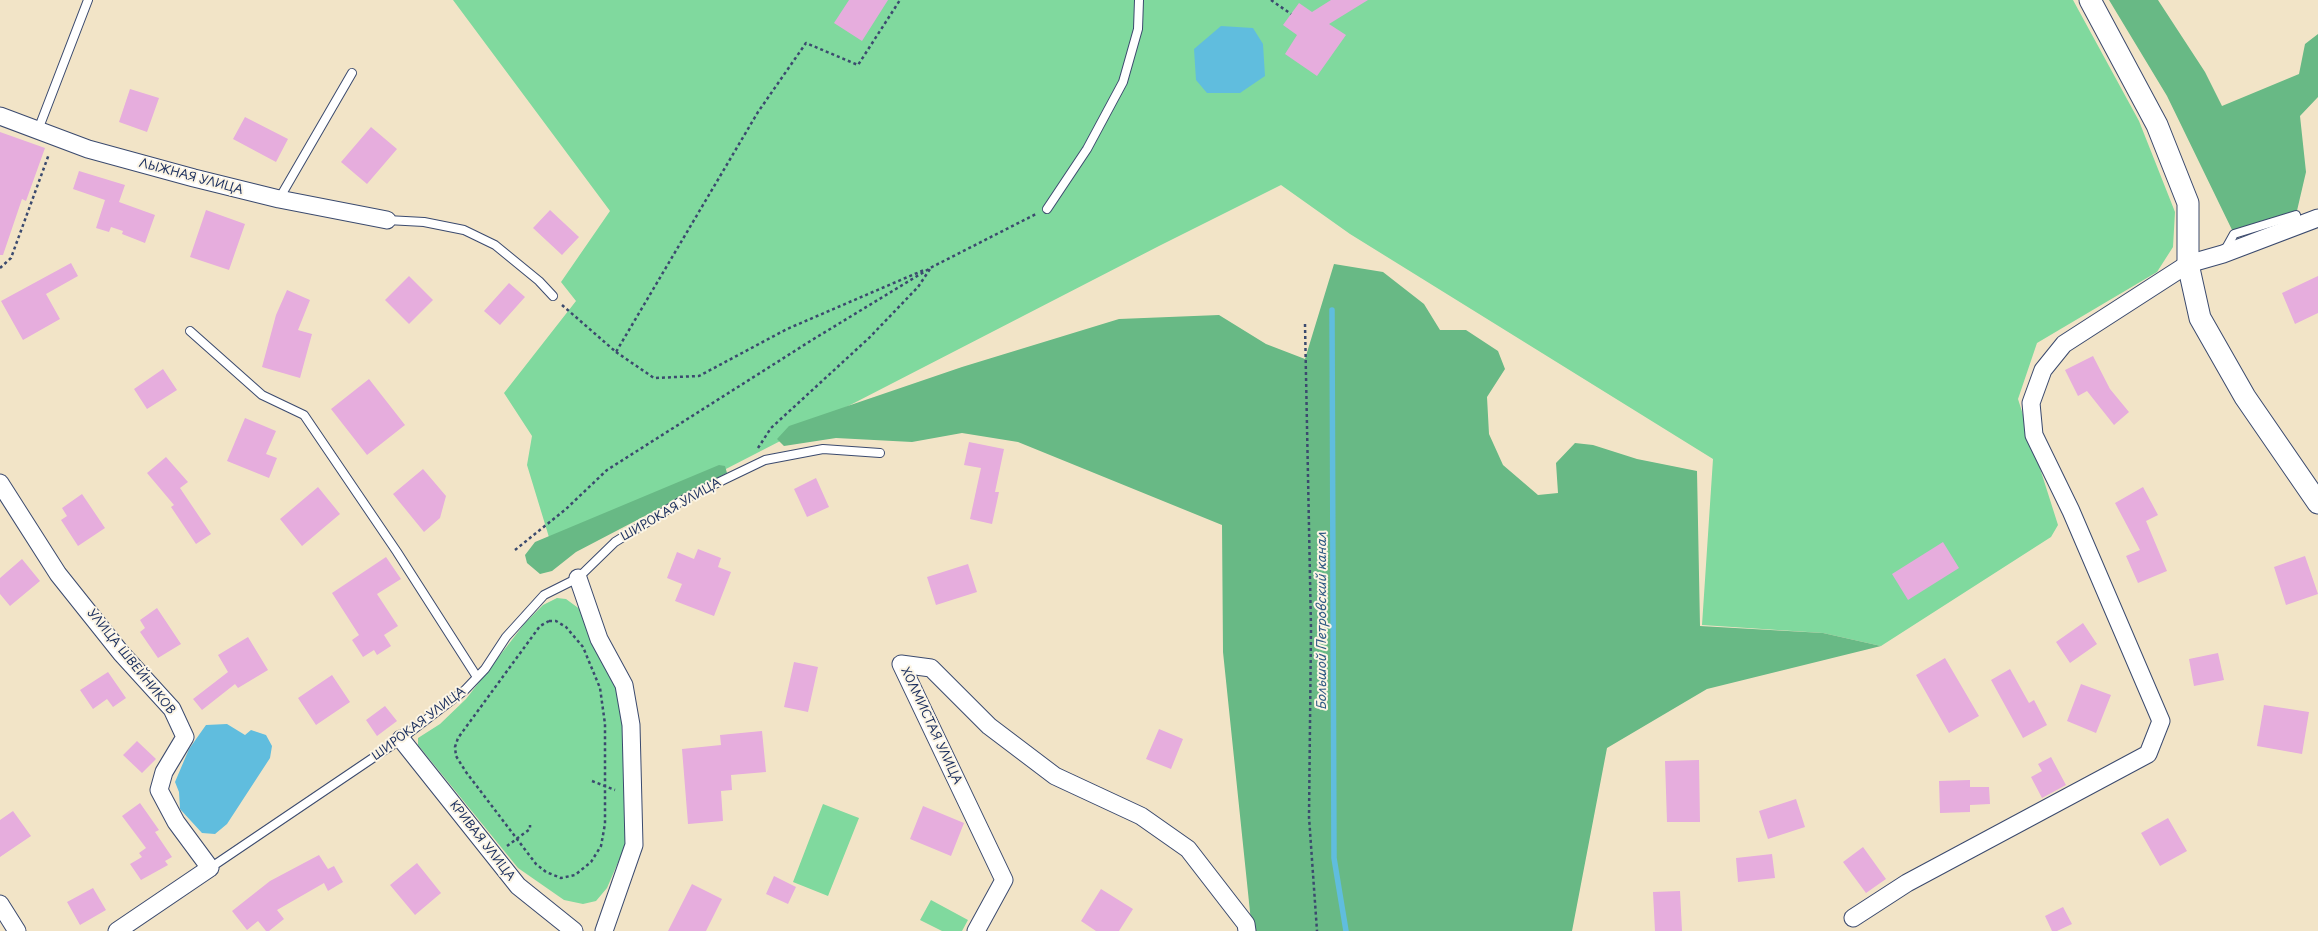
<!DOCTYPE html>
<html>
<head>
<meta charset="utf-8">
<style>
	body { margin:0 }
	canvas { display:block; background:#f2e4c7 }
</style>
</head>
<body>
<canvas width="2318" height="931"></canvas>
<script>
const ctx = document.querySelector('canvas').getContext('2d');
ctx.lineJoin = 'round';
function fill(path, color) { ctx.fillStyle = color; ctx.fill(path, 'evenodd'); }
const shape = rows => new Path2D(rows.map(r => 'M' + r).join(''));
function stroke(path, color, width, dash) { ctx.strokeStyle = color; ctx.lineWidth = width; ctx.lineCap = dash ? 'butt' : 'round'; ctx.setLineDash(dash || []); ctx.stroke(path); }
function write(font, color, halo, rows, align = 'center') {
  ctx.font = font + ' "Playpen Sans",sans-serif'; ctx.lineWidth = 4; ctx.setLineDash([]); ctx.textBaseline = 'middle'; ctx.strokeStyle = halo; ctx.fillStyle = color; for (const [text, x, y, turn = 0] of rows) {
    ctx.save(); ctx.translate(x, y); ctx.rotate((+turn || 0) * Math.PI / 180); ctx.textAlign = isNaN(turn) ? turn : align; if (halo) ctx.strokeText(text, 0, 0); ctx.fillText(text, 0, 0); ctx.restore();
  }
}
fill(shape([
	[453,0,2073,0,2139,121,2175,212,2173,247,2157,272,2037,343,2018,399,2058,525,2051,537,1881,646,1823,633,1702,625,1713,459,1350,234,1281,185,1159,246,555,557,527,465,532,436,504,393,576,301,561,282,610,211],
	[557,598,566,599,581,610,621,688,626,722,625,846,607,888,596,901,583,904,564,900,518,868,418,745,418,738,440,724,466,699,525,623,543,605],
	[823,804,859,818,828,896,793,882],
	[931,900,968,920,962,931,942,931,920,920]
]), '#80d99e');
fill(shape([
	[2109,0,2158,0,2205,72,2222,106,2299,74,2305,44,2318,34,2318,97,2300,116,2306,172,2296,215,2234,234,2167,96],
	[1334,264,1383,272,1424,304,1440,330,1466,330,1498,351,1505,369,1487,397,1489,434,1503,465,1538,495,1558,493,1556,463,1575,443,1593,445,1637,459,1697,471,1700,626,1823,633,1881,646,1707,689,1607,748,1572,931,1252,931,1223,652,1222,525,1018,442,962,433,912,442,836,438,784,446,777,439,789,426,962,367,1119,319,1219,315,1266,344,1305,359],
	[719,465,725,466,727,473,576,552,552,571,540,574,527,563,525,555,535,542]
]), '#68b985');
fill(shape([
	[1221,26,1253,28,1263,44,1265,76,1240,93,1207,93,1196,80,1194,49],
	[227,724,245,735,251,730,266,735,272,746,270,758,227,824,215,834,202,833,180,809,179,792,175,782,189,749,206,725]
]), '#60bdde');
stroke(shape([
	[1332,310,1334,858,1346,931]
]), '#60bdde', 5.5);
fill(shape([
	[849,0,888,0,862,41,834,23],
	[1331,0,1368,0,1329,24,1346,35,1317,76,1285,54,1297,35,1283,25,1299,3,1312,12],
	[130,89,159,98,147,132,119,122],
	[245,117,288,139,276,162,233,139],
	[371,127,397,149,367,184,341,162],
	[0,132,45,148,26,201,22,199,3,255,0,255],
	[79,171,125,185,119,202,155,215,145,243,122,234,123,231,111,227,109,232,96,228,105,200,73,189],
	[206,210,245,224,229,270,190,257],
	[550,210,579,237,562,255,533,228],
	[71,263,78,276,46,294,60,319,23,340,1,301],
	[409,276,433,300,409,324,385,300],
	[2318,276,2318,313,2295,324,2282,293],
	[509,283,525,297,500,325,484,311],
	[287,290,310,300,298,330,312,334,300,378,262,367,276,315],
	[2093,356,2110,389,2129,412,2114,425,2087,391,2078,396,2065,370],
	[163,369,177,390,147,409,134,389],
	[369,379,405,425,367,455,331,409],
	[245,418,276,431,266,454,277,458,269,478,227,461],
	[969,442,1004,449,995,492,999,492,992,524,970,519,981,468,964,465],
	[166,457,188,482,180,488,211,534,196,544,171,507,174,505,147,473],
	[423,469,446,496,440,518,424,532,393,494],
	[816,478,829,507,807,517,794,489],
	[318,487,340,514,302,546,280,519],
	[2143,487,2158,515,2146,521,2167,571,2138,583,2126,556,2140,550,2115,503],
	[82,494,105,528,78,546,61,520,67,516,62,508],
	[1943,542,1959,568,1908,600,1892,574],
	[698,549,721,558,718,567,731,572,714,616,675,601,682,584,667,578,677,552,694,559],
	[2305,556,2318,594,2286,605,2274,567],
	[386,557,401,579,377,594,398,626,384,635,391,646,377,655,374,650,363,657,352,640,359,635,332,593],
	[22,559,40,581,10,606,0,594,0,578],
	[968,564,977,592,936,605,927,577],
	[157,608,181,644,158,658,140,632,145,628,140,620],
	[2083,623,2097,644,2070,663,2056,642],
	[248,637,268,670,238,688,235,684,202,710,193,699,228,672,218,655],
	[2218,653,2224,680,2194,686,2189,659],
	[1945,658,1979,716,1949,733,1916,675],
	[794,662,818,667,808,712,784,707],
	[2010,669,2029,703,2034,700,2047,725,2023,738,1991,680],
	[108,672,126,698,113,707,107,699,93,709,80,690],
	[332,675,350,702,316,725,298,698],
	[2081,684,2111,695,2096,733,2067,721],
	[2264,705,2309,712,2302,754,2257,746],
	[385,706,397,721,377,736,366,720],
	[1159,729,1183,739,1171,769,1146,759],
	[762,731,766,772,731,775,732,790,721,791,723,821,688,824,682,749,721,745,720,735],
	[137,741,156,759,142,773,123,755],
	[2051,757,2066,785,2042,798,2031,777,2042,771,2038,764],
	[1699,760,1700,822,1667,822,1665,761],
	[1970,780,1970,787,1989,787,1990,804,1970,805,1970,812,1940,813,1939,781],
	[1796,799,1805,827,1768,839,1759,811],
	[140,803,159,830,155,832,172,857,165,861,168,865,141,880,130,864,142,857,139,853,146,848,122,816],
	[923,806,964,823,951,856,910,839],
	[13,811,31,836,0,857,0,820],
	[2168,818,2187,851,2160,866,2141,833],
	[1863,847,1886,879,1866,893,1843,862],
	[1772,854,1775,878,1738,882,1736,858],
	[319,855,328,869,334,866,343,882,328,891,324,883,277,910,284,919,269,931,266,931,258,921,247,930,232,911,270,881],
	[417,863,441,893,415,915,390,885],
	[774,876,796,887,788,904,766,894],
	[692,884,722,899,706,931,668,931],
	[93,888,106,910,80,925,67,902],
	[1101,889,1133,909,1119,931,1096,931,1081,921],
	[1680,891,1682,931,1655,931,1653,892],
	[2063,907,2072,924,2057,931,2052,931,2045,916]
]), '#e6addd');
const service = shape([
	[38,130,88,0],
	[279,199,352,73],
	[1047,209,1087,149,1123,82,1138,29,1139,0],
	[387,220,424,222,464,230,495,245,539,281,553,296],
	[2224,252,2234,234,2296,215],
	[190,331,262,395,304,415,397,552,477,677],
	[210,868,401,739,465,690,485,669,506,637,544,595,578,578,615,542,688,497,765,460,823,449,880,453]
]);
const minor = shape([
	[0,116,88,149,194,178,279,199,387,220],
	[0,483,58,574,121,653,172,709,185,737,164,772,159,790,176,822,210,868,117,931],
	[578,578,599,639,624,685,631,725,634,845,604,931],
	[401,739,518,886,574,931],
	[0,904,17,931],
	[1853,918,1907,883,2148,754,2161,721,2071,511,2034,435,2031,403,2043,370,2064,344,2188,264,2223,254,2318,218],
	[976,931,1004,880,901,664,931,668,989,726,1055,776,1141,816,1188,849,1246,924,1247,931]
]);
const tertiary = shape([
	[2090,0,2157,125,2188,203,2188,264,2200,318,2245,397,2318,503]
]);
stroke(service, '#3b4a6e', 10);
stroke(minor, '#3b4a6e', 19);
stroke(tertiary, '#3b4a6e', 23);
stroke(shape([
	[1271,0,1291,14],
	[0,268,11,258,49,154],
	[562,305,616,352,758,112,806,43,858,65,900,0],
	[1305,324,1311,629,1309,817,1317,931],
	[616,352,654,378,699,376,787,329,924,270],
	[758,448,771,428,869,338,918,287,930,269],
	[515,550,566,509,607,470,812,340,932,267,1036,214],
	[549,621,556,621,566,627,583,647,600,688,605,724,605,824,601,846,591,862,575,875,561,878,546,872,536,864,466,772,456,756,455,747,458,738,540,626,549,621],
	[592,781,615,790],
	[507,846,530,829,530,825]
]), '#3b4a6e', 2.5, [3, 3]);
stroke(service, '#fff', 8);
stroke(minor, '#fff', 17);
stroke(tertiary, '#fff', 21);
write('12px', '#1b2f5e', '#fcf5e5', [
	["ЛЫЖНАЯ УЛИЦА",191,177,15],
	["ШИРОКАЯ УЛИЦА",671,510,-30],
	["УЛИЦА ШВЕЙНИКОВ",131,662,51],
	["ШИРОКАЯ УЛИЦА",419,724,-37],
	["ХОЛМИСТАЯ УЛИЦА",931,726,65],
	["КРИВАЯ УЛИЦА",482,841,52]
]);
write('italic 13px', '#305a84', '#fcf5e5', [
	["Большой Петровский канал",1322,621,-90]
]);
</script>
</body>
</html>
